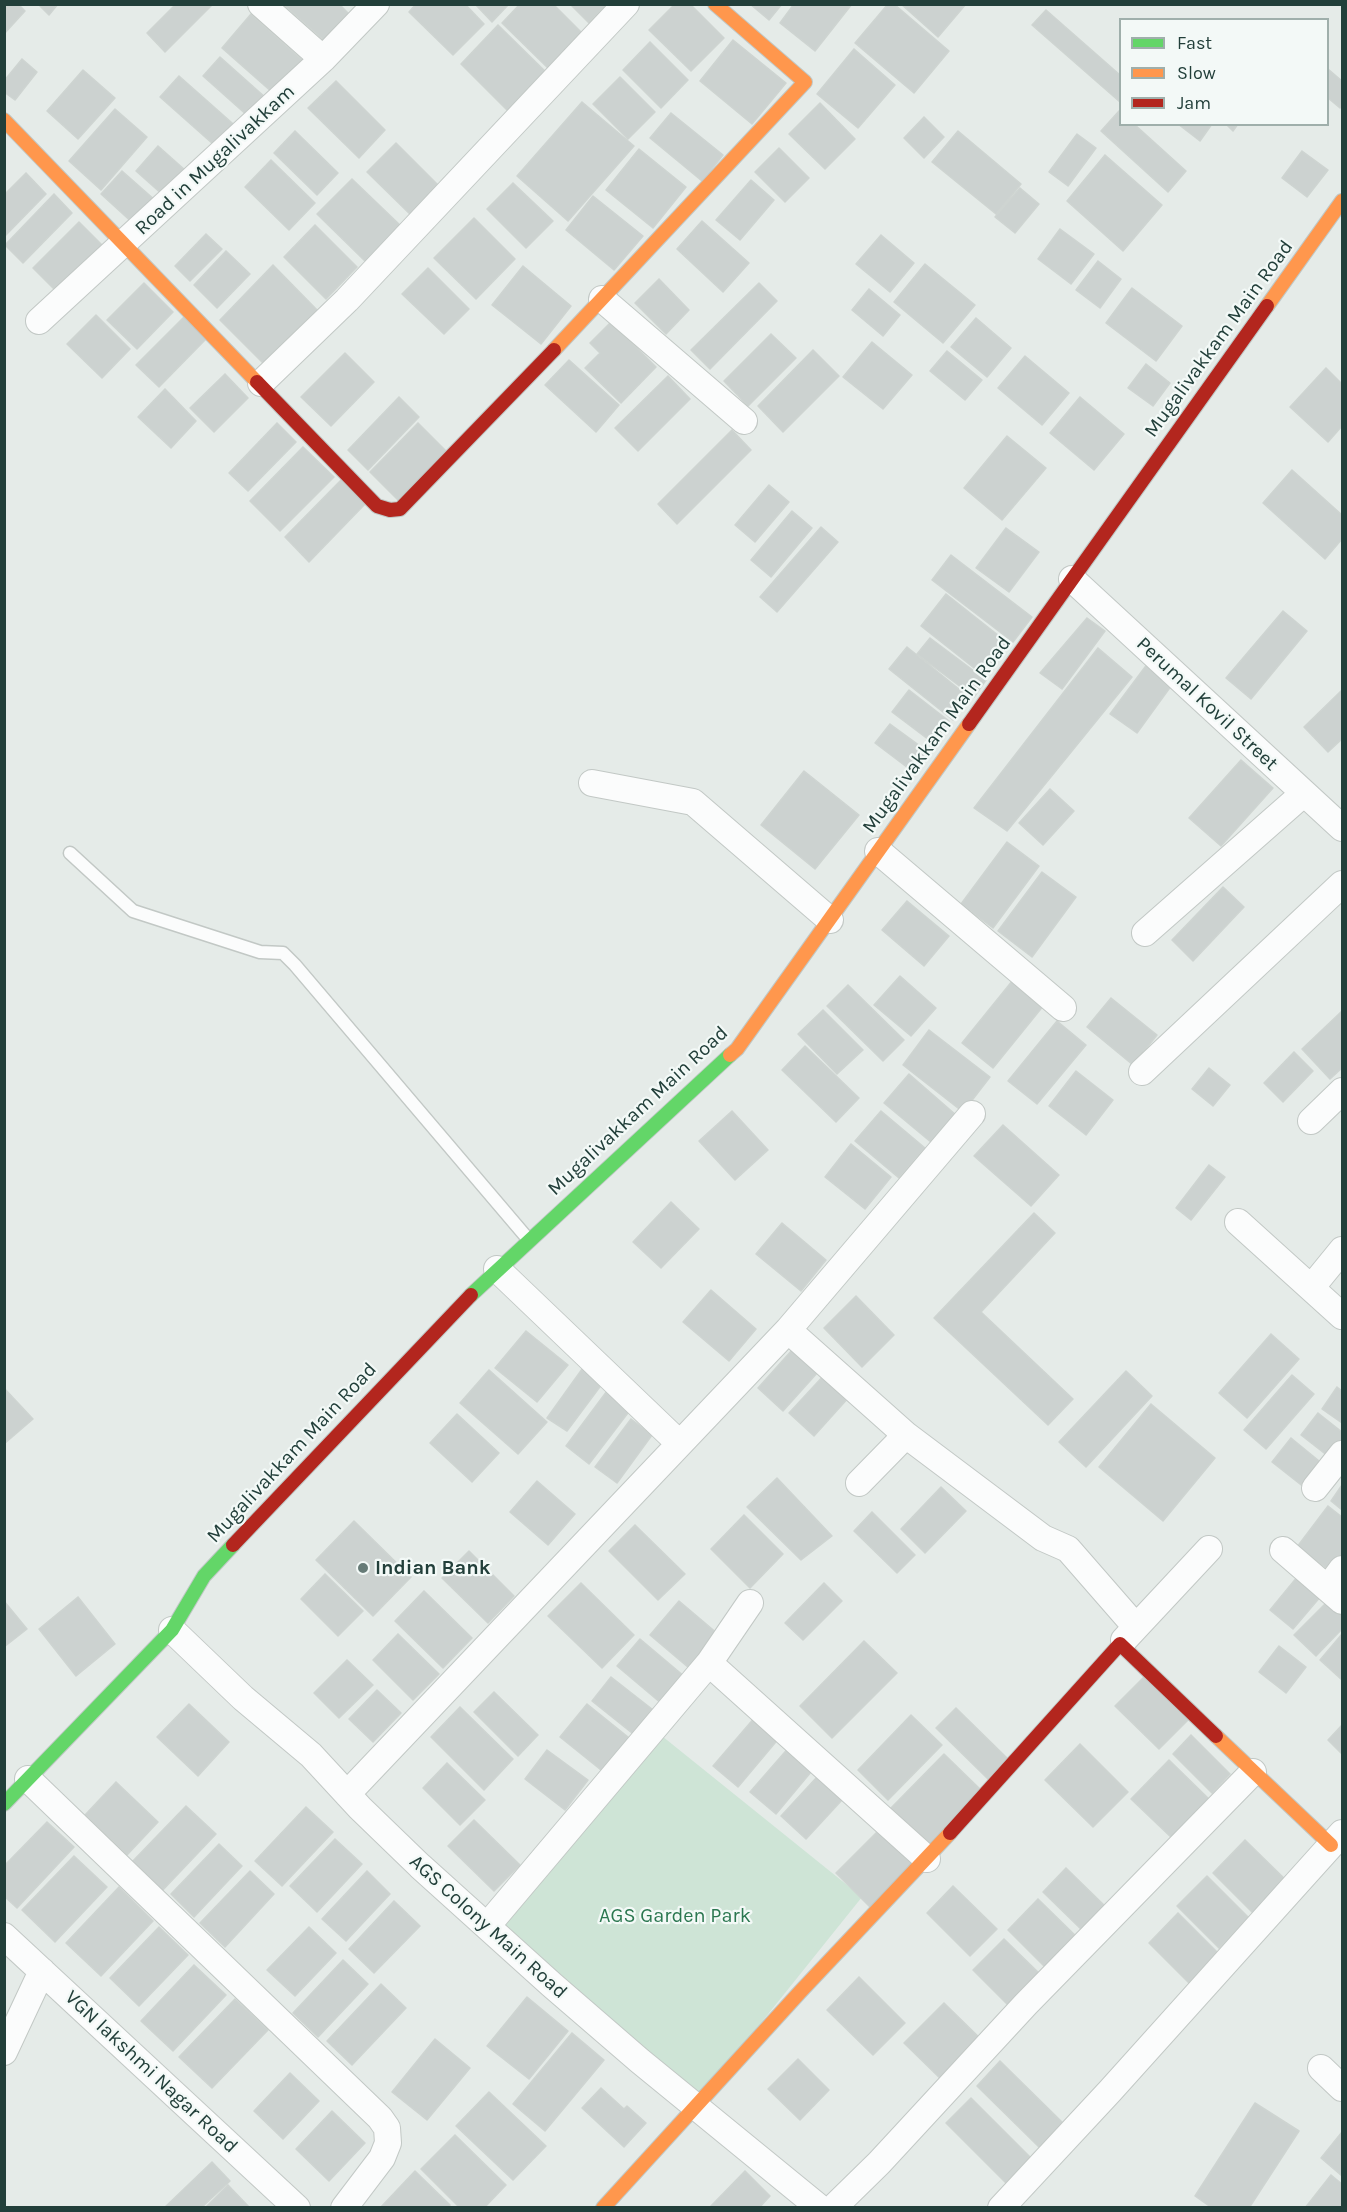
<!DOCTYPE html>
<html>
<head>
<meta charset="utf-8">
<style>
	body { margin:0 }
	#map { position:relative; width:1347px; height:2212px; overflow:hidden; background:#e5ebe8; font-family:Karla,sans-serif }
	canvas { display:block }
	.frame { position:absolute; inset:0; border:6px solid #223f3a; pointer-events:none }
	.legend { position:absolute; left:1119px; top:18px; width:210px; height:108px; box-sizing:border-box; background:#f3f9f7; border:2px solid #9fafab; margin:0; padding:8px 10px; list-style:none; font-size:18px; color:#223f3a }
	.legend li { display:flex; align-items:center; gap:12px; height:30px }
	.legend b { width:30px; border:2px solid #9fafab }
</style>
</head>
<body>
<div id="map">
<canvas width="1347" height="2212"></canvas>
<div class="frame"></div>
<ul class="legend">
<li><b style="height:8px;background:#63d668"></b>Fast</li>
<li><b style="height:8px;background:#ff974d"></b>Slow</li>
<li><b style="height:8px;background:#b3261e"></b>Jam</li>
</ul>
</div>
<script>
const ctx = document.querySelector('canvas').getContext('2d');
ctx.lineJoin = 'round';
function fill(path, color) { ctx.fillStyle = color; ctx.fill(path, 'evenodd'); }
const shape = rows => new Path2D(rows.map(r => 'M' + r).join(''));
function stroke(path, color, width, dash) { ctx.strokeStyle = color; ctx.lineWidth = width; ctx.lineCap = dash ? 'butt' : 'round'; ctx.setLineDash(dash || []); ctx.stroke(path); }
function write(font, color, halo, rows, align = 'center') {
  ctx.font = font + ' Karla,sans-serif'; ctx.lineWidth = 4.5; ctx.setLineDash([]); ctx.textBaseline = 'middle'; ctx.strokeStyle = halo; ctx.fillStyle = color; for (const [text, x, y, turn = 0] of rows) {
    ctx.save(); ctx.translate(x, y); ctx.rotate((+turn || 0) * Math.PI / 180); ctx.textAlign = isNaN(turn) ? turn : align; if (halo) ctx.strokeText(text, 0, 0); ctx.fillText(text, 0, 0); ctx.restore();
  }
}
fill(shape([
	[657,1732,862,1897,696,2104,489,1927]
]), '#cee4d6');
const building = shape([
	[4,4,18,4,25,11,4,34,4,4],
	[38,4,58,4,49,15,38,4],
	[176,4,213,4,165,52,147,33,176,4],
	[283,4,339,4,350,15,326,42,283,4],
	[416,4,465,4,484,24,453,55,409,12,416,4],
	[475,4,509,4,492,22,475,4],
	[520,4,553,4,588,39,554,74,502,23,520,4],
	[570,4,607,4,589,23,570,4],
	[675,4,690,4,724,38,691,71,649,30,675,4],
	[750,4,782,4,769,20,750,4],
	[794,4,852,4,815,51,780,23,794,4],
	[888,4,894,4,949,51,914,93,855,43,888,4],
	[901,4,966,4,938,37,901,4],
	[1046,10,1120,75,1120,102,1032,25,1046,10],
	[251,14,302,60,273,93,222,48,251,14],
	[498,25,551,77,513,116,461,64,498,25],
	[733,40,786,83,752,124,700,81,733,40],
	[650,42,688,80,661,108,623,70,650,42],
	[854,49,895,85,858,128,817,94,854,49],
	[220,57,266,98,249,117,203,76,220,57],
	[22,59,37,72,15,100,4,92,4,81,22,59],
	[1328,69,1342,81,1342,105,1340,108,1328,98,1328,69],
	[83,70,115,98,78,139,47,111,83,70],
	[179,76,240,130,222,152,160,97,179,76],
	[620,77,655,112,628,139,593,104,620,77],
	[336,81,385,130,359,158,308,108,336,81],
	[582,102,634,146,568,221,517,176,582,102],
	[820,103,855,139,825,169,789,134,820,103],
	[115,109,147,137,101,190,69,161,115,109],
	[1119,111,1120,124,1134,124,1186,171,1168,192,1101,131,1119,111],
	[671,113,723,155,702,181,650,138,671,113],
	[924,117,944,137,924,158,904,138,924,117],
	[1178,124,1212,124,1200,141,1178,124],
	[1226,124,1238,124,1233,131,1226,124],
	[295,131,338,173,317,195,274,153,295,131],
	[958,131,1021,184,996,214,932,162,958,131],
	[1077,134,1096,148,1068,186,1049,172,1077,134],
	[396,143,445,192,417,221,367,172,396,143],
	[158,146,185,170,163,195,136,171,158,146],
	[779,148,809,178,785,202,755,172,779,148],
	[639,149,686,187,653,228,606,190,639,149],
	[1302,151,1328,170,1307,197,1282,178,1302,151],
	[1105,155,1162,205,1123,251,1067,201,1105,155],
	[271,160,315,203,289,230,245,187,271,160],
	[122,171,156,201,135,225,101,194,122,171],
	[26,173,46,194,4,237,4,195,26,173],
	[352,179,402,227,367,263,317,214,352,179],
	[751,180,774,200,740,240,716,220,751,180],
	[513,183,553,221,526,248,487,209,513,183],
	[1020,188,1039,204,1015,233,995,217,1020,188],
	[54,194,72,213,23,263,5,245,54,194],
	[593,196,643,236,614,270,566,230,593,196],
	[474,218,515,259,476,299,434,258,474,218],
	[702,221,749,263,723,292,677,249,702,221],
	[79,222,109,252,63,298,33,268,79,222],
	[315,225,357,267,326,299,284,257,315,225],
	[1060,229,1094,254,1071,284,1038,259,1060,229],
	[206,234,222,249,190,281,175,266,206,234],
	[881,235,914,263,890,292,856,264,881,235],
	[226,251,250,274,217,308,194,285,226,251],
	[1098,261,1121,279,1100,308,1076,290,1098,261],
	[925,264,975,305,943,343,894,302,925,264],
	[273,265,320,313,267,367,220,320,273,265],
	[523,266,571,306,541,344,492,305,523,266],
	[428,268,469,309,444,334,402,294,428,268],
	[659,279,689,310,666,334,635,303,659,279],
	[144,283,173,312,137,349,107,320,144,283],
	[759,283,777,301,710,369,691,350,759,283],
	[1132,288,1182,326,1156,361,1106,323,1132,288],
	[869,289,900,315,883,336,852,310,869,289],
	[96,315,130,349,102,378,67,344,96,315],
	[185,316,207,338,159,387,136,365,185,316],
	[976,318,1011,348,987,377,951,347,976,318],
	[611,322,656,367,621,403,585,368,600,353,590,343,611,322],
	[771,334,796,358,748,406,724,381,771,334],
	[872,342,912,375,883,409,843,377,872,342],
	[813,350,839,376,783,432,758,406,813,350],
	[947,351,982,380,965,400,930,371,947,351],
	[345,353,374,382,331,426,301,397,345,353],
	[1025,356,1069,393,1042,425,998,388,1025,356],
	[569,360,619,405,596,432,545,385,569,360],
	[1146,364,1170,383,1153,406,1128,388,1146,364],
	[1326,368,1342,384,1342,426,1328,442,1290,407,1326,368],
	[225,374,248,398,214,432,190,408,225,374],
	[668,376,690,399,638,451,615,428,668,376],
	[165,389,196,421,171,448,138,417,165,389],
	[399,397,419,417,368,470,348,450,399,397],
	[1080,397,1124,434,1094,470,1050,433,1080,397],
	[277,423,296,442,248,491,229,473,277,423],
	[418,423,447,452,399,501,370,472,418,423],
	[732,430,751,450,677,524,658,504,732,430],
	[1007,436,1046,468,1002,520,964,488,1007,436],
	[303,447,334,477,280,531,250,501,303,447],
	[1292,470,1342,515,1342,539,1325,559,1263,503,1292,470],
	[343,478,367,502,309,562,285,537,343,478],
	[769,485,789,502,755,542,735,525,769,485],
	[792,511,812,528,771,577,751,560,792,511],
	[821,527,838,542,777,612,760,597,821,527],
	[1006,528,1039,552,1009,592,976,568,1006,528],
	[951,555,1032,617,1013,642,932,580,951,555],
	[946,594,1008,643,983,675,921,626,946,594],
	[1283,611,1307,631,1251,699,1226,678,1283,611],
	[1087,618,1105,631,1062,689,1040,673,1087,618],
	[930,638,986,680,974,697,917,654,930,638],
	[907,647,970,698,953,720,889,669,907,647],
	[1098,648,1132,677,1007,831,974,808,1098,648],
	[1148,663,1174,682,1137,733,1110,714,1148,663],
	[909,690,949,721,933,743,892,712,909,690],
	[1342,690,1342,739,1328,752,1304,727,1342,690],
	[890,724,927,751,912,771,875,743,890,724],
	[1241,760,1273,788,1221,846,1189,818,1241,760],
	[804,771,859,815,815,869,761,825,804,771],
	[1050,789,1074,811,1043,845,1019,823,1050,789],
	[1007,842,1039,866,993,928,961,904,1007,842],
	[1042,872,1076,897,1032,957,998,931,1042,872],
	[1223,887,1244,907,1193,961,1172,940,1223,887],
	[907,901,949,936,924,966,882,930,907,901],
	[900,976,936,1008,911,1036,874,1005,900,976],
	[1013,980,1044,1005,993,1068,962,1043,1013,980],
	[848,985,904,1040,883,1061,827,1006,848,985],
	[1111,998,1157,1035,1133,1065,1087,1027,1111,998],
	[823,1010,863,1050,837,1074,798,1034,823,1010],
	[1342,1011,1342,1068,1330,1079,1302,1049,1342,1011],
	[1057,1021,1086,1045,1037,1104,1008,1081,1057,1021],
	[929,1030,990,1077,963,1112,903,1065,929,1030],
	[805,1046,859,1098,836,1122,782,1070,805,1046],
	[1294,1052,1313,1071,1283,1102,1264,1083,1294,1052],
	[1209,1068,1230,1085,1213,1106,1192,1089,1209,1068],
	[1076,1071,1113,1100,1086,1135,1049,1106,1076,1071],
	[909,1074,956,1115,932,1143,884,1103,909,1074],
	[732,1111,768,1150,735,1180,699,1141,732,1111],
	[881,1111,925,1148,899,1178,855,1141,881,1111],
	[1003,1125,1059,1175,1031,1206,974,1156,1003,1125],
	[851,1144,891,1177,865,1209,825,1177,851,1144],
	[1209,1165,1225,1177,1191,1220,1176,1208,1209,1165],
	[671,1202,699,1229,661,1268,633,1242,671,1202],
	[1034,1213,1055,1233,981,1312,1073,1399,1048,1425,934,1318,1034,1213],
	[782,1223,826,1260,801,1291,756,1254,782,1223],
	[711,1290,756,1329,729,1361,683,1322,711,1290],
	[856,1296,894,1335,862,1367,824,1328,856,1296],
	[526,1331,568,1365,537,1402,495,1368,526,1331],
	[1271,1334,1299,1359,1247,1418,1219,1393,1271,1334],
	[793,1349,818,1372,783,1411,758,1388,793,1349],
	[585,1365,605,1380,567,1431,547,1418,585,1365],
	[489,1370,547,1422,518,1454,460,1403,489,1370],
	[1126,1371,1152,1396,1086,1467,1059,1442,1126,1371],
	[826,1373,850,1396,814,1436,789,1413,826,1373],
	[1292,1375,1314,1394,1266,1449,1244,1430,1292,1375],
	[610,1387,634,1405,589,1464,566,1446,610,1387],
	[1337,1387,1342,1391,1342,1423,1322,1409,1337,1387],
	[4,1388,33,1419,4,1444,4,1388],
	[1151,1404,1215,1458,1163,1521,1099,1467,1151,1404],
	[1318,1413,1342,1432,1342,1447,1333,1460,1301,1435,1318,1413],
	[457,1414,499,1453,472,1482,430,1443,457,1414],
	[631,1419,652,1435,617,1483,595,1467,631,1419],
	[1291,1438,1324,1465,1305,1488,1272,1462,1291,1438],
	[777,1478,832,1536,801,1560,747,1507,777,1478],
	[537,1481,575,1514,548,1545,510,1512,537,1481],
	[1342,1485,1342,1510,1331,1501,1342,1485],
	[941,1487,966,1511,925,1553,901,1529,941,1487],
	[1328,1506,1342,1517,1342,1563,1335,1574,1297,1547,1328,1506],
	[872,1512,915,1555,897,1573,854,1531,872,1512],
	[744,1515,783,1554,750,1588,711,1549,744,1515],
	[354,1521,411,1577,373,1616,316,1560,354,1521],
	[635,1525,685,1574,658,1600,609,1551,635,1525],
	[469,1551,514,1596,488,1623,442,1578,469,1551],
	[325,1574,363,1611,338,1636,301,1599,325,1574],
	[1298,1576,1321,1596,1293,1629,1270,1610,1298,1576],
	[581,1583,634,1635,602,1668,548,1616,581,1583],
	[824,1583,842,1601,803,1640,785,1623,824,1583],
	[424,1591,472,1638,443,1668,395,1621,424,1591],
	[78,1597,115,1644,76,1676,39,1629,78,1597],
	[1329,1600,1342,1613,1342,1629,1316,1656,1294,1635,1329,1600],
	[4,1601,27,1629,4,1647,4,1601],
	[679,1601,718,1634,689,1668,650,1635,679,1601],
	[398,1634,439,1674,413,1700,373,1660,398,1634],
	[1342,1634,1342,1680,1320,1660,1342,1634],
	[640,1639,691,1682,668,1709,617,1666,640,1639],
	[864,1641,897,1673,832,1738,800,1706,864,1641],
	[1279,1646,1306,1667,1286,1693,1259,1672,1279,1646],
	[347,1660,373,1685,339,1718,314,1693,347,1660],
	[611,1677,657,1713,637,1737,592,1701,611,1677],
	[1144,1677,1188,1720,1159,1749,1115,1706,1144,1677],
	[377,1690,401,1713,373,1742,349,1719,377,1690],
	[494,1692,538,1735,518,1756,474,1712,494,1692],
	[189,1704,229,1742,198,1776,157,1737,189,1704],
	[587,1704,633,1741,606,1774,560,1737,587,1704],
	[460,1707,513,1759,484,1790,431,1737,460,1707],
	[956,1708,1008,1759,988,1779,936,1728,956,1708],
	[911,1715,942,1745,888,1800,858,1770,911,1715],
	[756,1716,780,1737,738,1787,713,1766,756,1716],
	[1342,1725,1342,1754,1328,1740,1342,1725],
	[1191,1735,1230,1774,1212,1793,1173,1754,1191,1735],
	[1080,1744,1128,1792,1093,1827,1045,1780,1080,1744],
	[791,1745,816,1766,776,1814,750,1792,791,1745],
	[547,1750,588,1780,565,1810,525,1779,547,1750],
	[944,1754,981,1790,926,1846,889,1810,944,1754],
	[1169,1760,1211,1801,1174,1840,1131,1799,1169,1760],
	[447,1763,485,1800,460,1825,423,1788,447,1763],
	[817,1777,842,1800,806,1839,781,1816,817,1777],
	[116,1782,158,1822,127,1855,85,1815,116,1782],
	[186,1806,216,1834,160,1893,130,1864,186,1806],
	[306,1807,333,1832,282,1886,255,1861,306,1807],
	[474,1820,520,1865,494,1891,448,1846,474,1820],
	[47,1822,74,1847,17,1908,4,1896,4,1866,47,1822],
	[878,1831,914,1866,872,1909,836,1873,878,1831],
	[335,1839,362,1864,317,1912,290,1886,335,1839],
	[1245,1840,1292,1886,1259,1919,1213,1873,1245,1840],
	[219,1844,242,1866,194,1917,171,1894,219,1844],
	[74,1856,107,1887,55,1942,22,1910,74,1856],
	[1066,1868,1108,1909,1085,1933,1043,1892,1066,1868],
	[250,1871,274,1894,225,1947,200,1923,250,1871],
	[367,1871,390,1894,346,1941,322,1919,367,1871],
	[1207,1876,1249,1918,1219,1948,1177,1906,1207,1876],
	[953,1886,997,1929,970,1956,927,1913,953,1886],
	[119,1887,153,1921,101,1976,66,1943,119,1887],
	[1038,1899,1083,1943,1052,1974,1008,1930,1038,1899],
	[394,1901,420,1926,374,1973,349,1949,394,1901],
	[1178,1913,1221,1956,1192,1986,1149,1943,1178,1913],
	[159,1927,188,1955,139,2006,110,1978,159,1927],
	[309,1927,336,1953,295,1996,267,1970,309,1927],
	[1004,1939,1042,1976,1011,2008,973,1970,1004,1939],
	[343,1960,368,1984,318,2037,293,2013,343,1960],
	[194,1965,226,1995,173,2051,141,2021,194,1965],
	[859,1977,905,2023,873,2055,827,2010,859,1977],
	[381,1984,406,2008,352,2065,327,2041,381,1984],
	[527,1997,568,2031,529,2079,487,2046,527,1997],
	[235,1999,268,2030,212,2088,179,2057,235,1999],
	[944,2003,988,2046,948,2086,904,2043,944,2003],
	[572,2033,604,2060,545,2131,513,2104,572,2033],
	[435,2039,470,2068,427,2120,392,2092,435,2039],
	[798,2059,829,2090,800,2120,768,2089,798,2059],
	[1000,2061,1065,2125,1041,2149,977,2086,1000,2061],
	[290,2073,319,2101,283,2139,254,2111,290,2073],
	[601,2088,624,2109,627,2106,646,2123,624,2147,582,2108,601,2088],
	[489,2092,546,2146,513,2180,456,2126,489,2092],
	[971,2098,1031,2158,1006,2183,946,2123,971,2098],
	[1255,2103,1299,2131,1249,2208,1212,2208,1195,2196,1255,2103],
	[332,2111,365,2143,329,2181,296,2149,332,2111],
	[1342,2132,1342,2176,1321,2158,1342,2132],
	[455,2135,506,2185,484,2208,460,2208,421,2169,455,2135],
	[212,2162,230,2181,201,2208,164,2208,212,2162],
	[415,2171,450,2205,448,2208,380,2208,415,2171],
	[745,2171,770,2196,759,2208,709,2208,745,2171],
	[1331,2175,1342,2184,1342,2208,1305,2208,1331,2175],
	[228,2185,250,2208,205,2208,228,2185]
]);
fill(building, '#ccd2d0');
stroke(building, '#ced4d1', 1.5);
const lane = shape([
	[70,853,133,911,260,952,283,953,295,965,528,1239]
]);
const street = shape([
	[261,4,323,59],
	[602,299,744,421],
	[39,321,323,59,376,4],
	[261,383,347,300,626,4],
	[1072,579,1342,828],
	[592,783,693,802,830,920],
	[878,851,1063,1008],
	[1145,933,1303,794],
	[1142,1072,1342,884],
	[1311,1121,1342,1091],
	[1238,1222,1342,1316],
	[497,1269,679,1443],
	[1311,1288,1342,1250],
	[788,1330,906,1435],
	[859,1483,906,1435,1043,1538,1068,1549,1136,1627],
	[1315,1488,1342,1454],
	[1283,1550,1342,1601],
	[1328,1588,1342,1569],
	[172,1630,243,1698,311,1755,360,1808,420,1866,552,1985,640,2061,820,2208],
	[1124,1640,1209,1549],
	[709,1663,750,1603],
	[28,1779,380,2118,387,2128,388,2143,382,2158,344,2208],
	[347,1794,788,1330,972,1114],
	[487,1926,709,1663,927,1859],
	[4,1936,297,2208],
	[4,2052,42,1971],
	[1321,2068,1342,2088],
	[833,2208,879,2163,1026,2004,1253,1772],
	[1001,2208,1110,2091,1342,1833]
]);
const fast = shape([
	[471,1295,730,1055],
	[4,1804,172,1630,204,1576,233,1545]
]);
const slow = shape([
	[4,120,257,382],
	[1267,306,1342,201],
	[554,350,805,82,715,4],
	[730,1055,737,1049,969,724],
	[1216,1736,1331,1845],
	[603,2208,800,1992,950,1833]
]);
const jam = shape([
	[257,382,377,506,390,510,400,509,554,350],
	[969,724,1267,306],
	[233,1545,471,1295],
	[950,1833,1120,1644,1216,1736]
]);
stroke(lane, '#c2c8c5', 15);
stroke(street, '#c2c8c5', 28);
stroke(fast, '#c0c8c6', 16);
stroke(slow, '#c0c8c6', 16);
stroke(jam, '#c0c8c6', 16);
stroke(lane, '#fbfcfc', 12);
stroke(street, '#fbfcfc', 26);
stroke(fast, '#63d668', 14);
stroke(slow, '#ff974d', 14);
stroke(jam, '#b3261e', 14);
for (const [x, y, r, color] of [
	[363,1568,6,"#667b77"]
]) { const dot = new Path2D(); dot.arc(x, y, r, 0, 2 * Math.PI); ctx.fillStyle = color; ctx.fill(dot); stroke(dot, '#f3f9f7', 2); }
write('20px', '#223f3a', '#f3f9f7', [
	["Road in Mugalivakkam",215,160,-43],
	["Mugalivakkam Main Road",1219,339,-54],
	["Perumal Kovil Street",1207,704,43],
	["Mugalivakkam Main Road",937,735,-54],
	["Mugalivakkam Main Road",638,1111,-43],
	["Mugalivakkam Main Road",292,1453,-47],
	["AGS Colony Main Road",488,1927,42],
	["VGN lakshmi Nagar Road",151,2072,43]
]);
write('bold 20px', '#223f3a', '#f3f9f7', [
	["Indian Bank",375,1568]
], 'left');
write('20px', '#2b7750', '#f3f9f7', [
	["AGS Garden Park",675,1916]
]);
</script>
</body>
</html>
